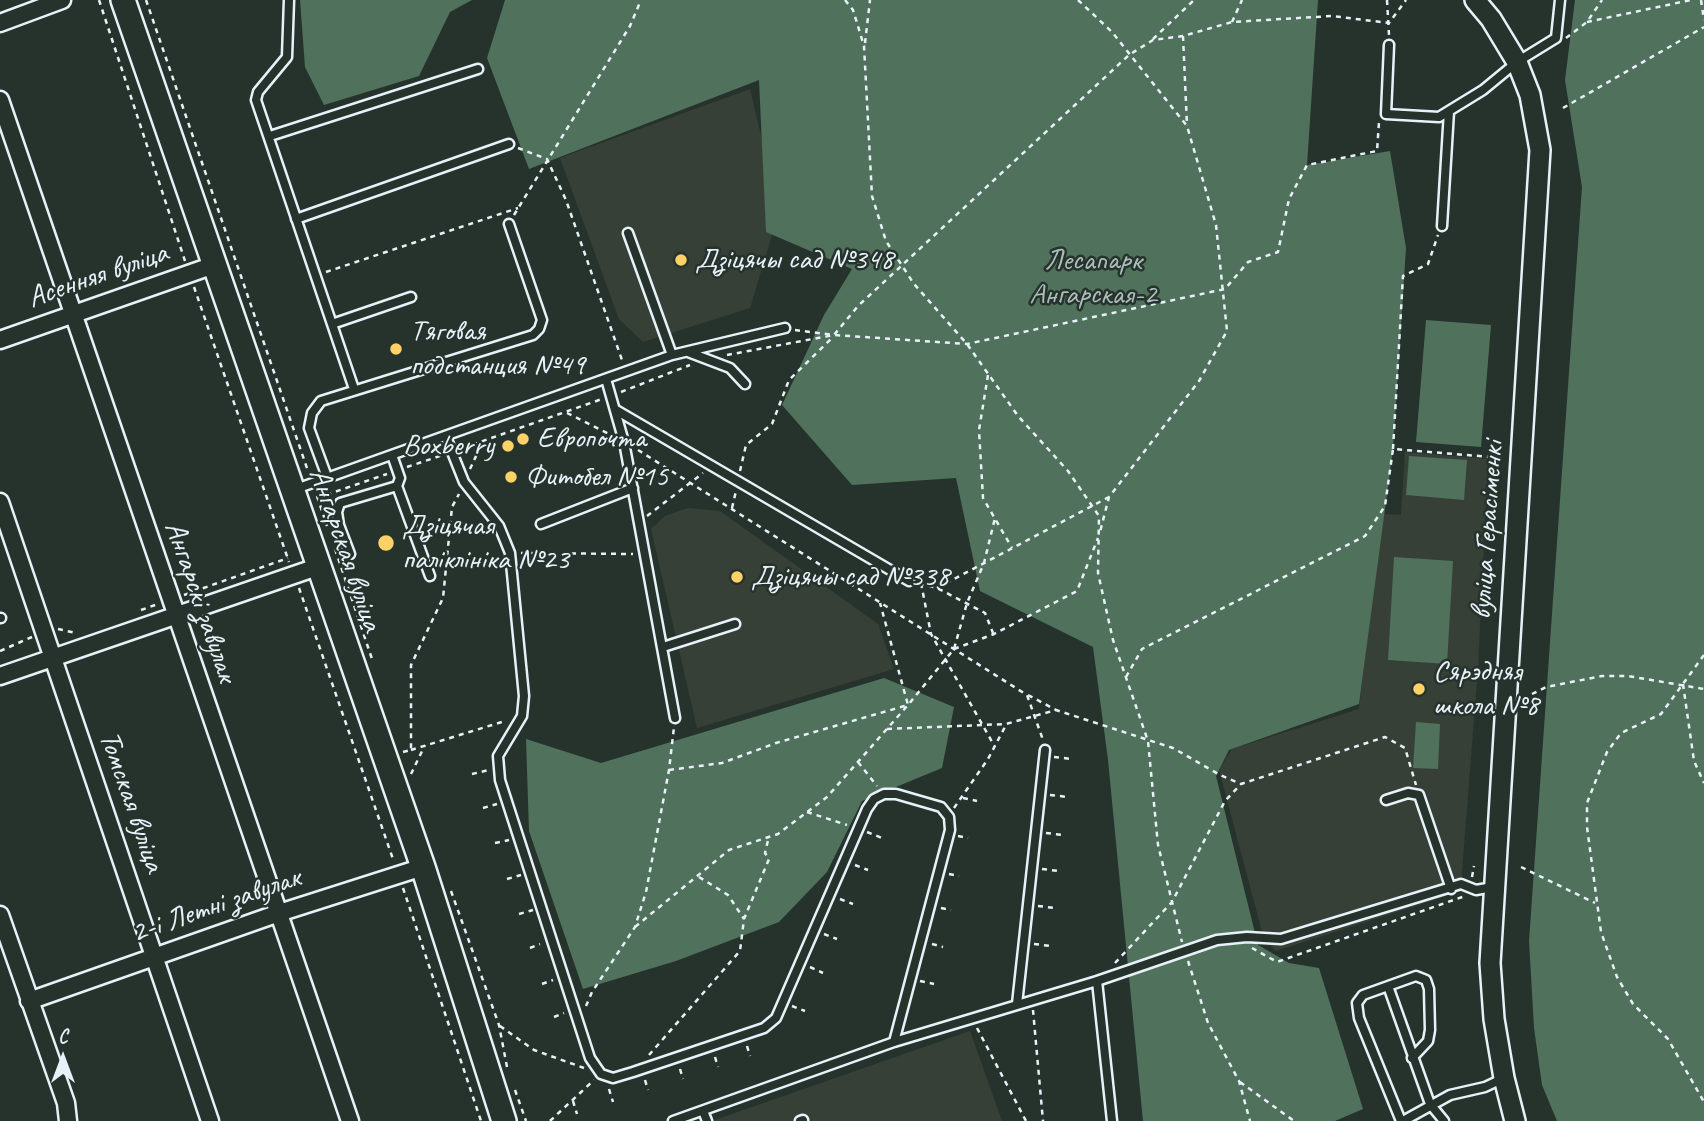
<!DOCTYPE html>
<html>
<head>
<meta charset="utf-8">
<style>
	body { margin:0 }
	#map { position:relative; width:1704px; height:1121px; overflow:hidden; background:#26332d; font-family:Caveat,sans-serif }
	canvas { display:block }
	.north { position:absolute; left:28px; top:1023px; width:70px; height:70px; -webkit-text-stroke:5px #26332d; paint-order:stroke; rotate:0deg; font-size:19px; font-weight:700; line-height:28px; text-align:center; color:#e8f1f8 }
	.north::after { content:''; display:block; margin:auto; width:24px; height:32px; background:#e8f1f8; clip-path:polygon(50% 0,100% 100%,50% 72%,0 100%) }
</style>
</head>
<body>
<div id="map">
<canvas width="1704" height="1121"></canvas>
<div class="north">С</div>
</div>
<script>
const ctx = document.querySelector('canvas').getContext('2d');
ctx.lineJoin = 'round';
function fill(path, color) { ctx.fillStyle = color; ctx.fill(path, 'evenodd'); }
const shape = rows => new Path2D(rows.map(r => 'M' + r).join(''));
function stroke(path, color, width, dash) { ctx.strokeStyle = color; ctx.lineWidth = width; ctx.lineCap = dash ? 'butt' : 'round'; ctx.setLineDash(dash || []); ctx.stroke(path); }
function write(font, color, halo, rows, align = 'center') {
  ctx.font = font + ' Caveat,sans-serif'; ctx.lineWidth = 5; ctx.setLineDash([]); ctx.textBaseline = 'middle'; ctx.strokeStyle = halo; ctx.fillStyle = color; for (const [text, x, y, turn = 0] of rows) {
    ctx.save(); ctx.translate(x, y); ctx.rotate((+turn || 0) * Math.PI / 180); ctx.textAlign = isNaN(turn) ? turn : align; if (halo) ctx.strokeText(text, 0, 0); ctx.fillText(text, 0, 0); ctx.restore();
  }
}
fill(shape([
	[750,89,779,212,750,308,643,342,619,319,560,158],
	[1405,452,1488,459,1478,668,1461,884,1452,894,1276,951,1264,939,1219,770,1232,749,1359,709,1382,514,1401,515],
	[688,508,720,511,878,624,894,669,697,728,651,529,665,516],
	[970,1031,1002,1121,712,1121]
]), '#374036');
fill(shape([
	[300,0,472,0,450,12,419,76,324,105,305,67],
	[505,0,1318,0,1307,165,1390,151,1406,248,1393,449,1359,704,1229,750,1216,776,1258,945,1289,963,1319,968,1363,1109,1335,1121,1143,1121,1108,760,1093,647,980,591,956,478,852,485,782,405,824,315,852,269,766,232,759,80,529,169,487,58],
	[1575,0,1704,0,1704,1121,1557,1121,1542,1085,1534,1028,1529,941,1582,187,1565,80],
	[1426,320,1491,325,1481,447,1416,442],
	[1409,456,1467,460,1464,500,1406,495],
	[1394,557,1453,561,1447,664,1388,660],
	[884,678,954,707,942,768,862,801,827,872,779,922,676,961,583,989,529,831,526,739,601,763],
	[1416,722,1440,724,1438,769,1413,768]
]), '#50715b');
const service = shape([
	[289,0,287,57,258,92,256,100,354,389],
	[1389,45,1386,114,1439,117,1483,90,1517,62,1556,38,1560,0],
	[270,136,478,69],
	[296,219,509,144],
	[1442,226,1449,111],
	[628,233,672,355],
	[332,324,411,297],
	[688,352,730,368,745,384],
	[606,379,624,442,675,718],
	[616,410,909,581],
	[446,437,464,482,499,526,510,553,524,696,522,716,498,756,500,780,590,1058,601,1074,613,1078,633,1072,764,1028,776,1018,867,809,874,799,884,794,896,794,941,807,949,817,950,830,894,1042],
	[327,477,309,428,312,413,321,401,533,335,539,329,542,320,509,224],
	[397,486,430,576],
	[293,490,672,355,785,328],
	[541,524,633,488],
	[350,554,339,525,337,512,340,503,397,486,400,478,392,455],
	[0,618,1,618],
	[663,647,735,624],
	[1386,800,1408,793,1419,795,1451,889],
	[1097,981,1112,1121],
	[1388,986,1430,1104,1444,1121],
	[1017,1004,1045,750],
	[703,1111,707,1121],
	[673,1121,894,1042,1097,981,1217,940,1247,937,1281,939,1461,884,1476,890,1493,887],
	[800,1121,803,1120],
	[1401,1121,1359,1018,1357,1003,1363,995,1416,976,1426,980,1429,989,1430,1030,1428,1041,1412,1058],
	[1403,1121,1450,1095,1485,1087,1504,1078]
]);
const minor = shape([
	[0,23,62,0],
	[0,100,350,1121],
	[0,340,214,265],
	[0,502,210,1121],
	[0,676,317,567],
	[0,915,66,1103,68,1121],
	[29,1001,279,913,423,867]
]);
const tertiary = shape([
	[1475,0,1491,19,1517,62,1530,95,1540,150,1490,963,1494,1019,1504,1078,1515,1121]
]);
const secondary = shape([
	[123,0,423,867,504,1121]
]);
stroke(service, '#e8f1f8', 13);
stroke(minor, '#e8f1f8', 21);
stroke(tertiary, '#e8f1f8', 24);
stroke(secondary, '#e8f1f8', 28);
stroke(shape([
	[99,0,185,261],
	[146,0,309,474],
	[845,0,853,10,864,46,872,196,886,241,914,284,967,344,1018,416,1068,471,1099,516,1098,573,1113,640,1148,741,1158,845,1182,942],
	[1078,0,1112,32,1187,126,1216,225,1227,331,1199,381,1109,497,1100,532],
	[1387,0,1389,35],
	[1701,0,1704,20],
	[1232,22,1242,0],
	[1587,22,1691,0],
	[1183,36,1187,126],
	[1566,38,1587,22,1602,0],
	[1153,39,1194,0],
	[865,43,870,0],
	[1563,108,1704,27],
	[518,148,547,159,566,200,622,360],
	[514,215,630,26,641,0],
	[326,272,518,208],
	[194,287,289,562],
	[795,330,834,335,858,306,1129,55,1153,40,1183,36,1232,22,1332,16,1389,23,1406,0],
	[727,355,834,335,967,344,1225,289,1248,262,1278,252,1289,199,1307,165,1377,151,1379,122],
	[988,375,979,430,983,498,1012,548],
	[621,392,690,365],
	[567,413,611,435],
	[463,448,602,399],
	[1393,449,1403,276,1428,264,1438,235],
	[638,450,1027,695,1043,740],
	[407,467,443,455],
	[470,469,483,441],
	[740,471,746,445,772,424,789,380,833,337],
	[317,496,327,526],
	[317,498,387,474],
	[732,508,736,491],
	[647,516,703,473],
	[335,549,373,662],
	[521,553,633,554],
	[919,583,937,588,985,613,993,633],
	[921,583,931,634,995,747],
	[299,588,394,862],
	[937,588,1109,497],
	[184,595,288,558],
	[141,610,158,604],
	[58,629,76,633],
	[954,649,994,634,1077,591,1098,538],
	[0,651,32,637],
	[1704,655,1661,714,1621,733,1607,752,1587,803,1587,827,1601,932,1617,977,1633,1004,1668,1039,1704,1102],
	[1126,677,1142,649,1365,536,1385,506,1393,449,1503,458],
	[1683,684,1694,761,1704,783],
	[1532,694,1546,687,1602,676,1628,676,1704,689],
	[1028,695,1056,710],
	[887,729,1006,724,1056,710,1173,748,1220,775,1241,784,1385,737,1405,748,1416,785],
	[411,750,505,721],
	[403,752,411,750,411,665,443,598,452,507,459,494],
	[1054,757,1072,759],
	[858,762,877,786],
	[669,770,722,763,776,743,908,705,880,603],
	[411,774,425,745],
	[472,774,489,770],
	[1050,795,1068,797],
	[963,798,977,801],
	[483,808,497,804],
	[954,808,988,759,1006,725],
	[807,812,847,825],
	[867,832,882,838],
	[1046,833,1063,835],
	[958,836,968,838],
	[495,843,509,840],
	[855,865,868,870],
	[1521,867,1595,903],
	[1042,869,1059,871],
	[949,874,959,876],
	[699,877,728,895,744,919],
	[1472,877,1474,866],
	[507,879,521,875],
	[403,888,481,1121],
	[451,891,499,1025,507,1067],
	[840,899,853,904],
	[1038,906,1055,908],
	[941,908,951,910],
	[519,914,533,910],
	[635,927,729,850,778,834,827,797,908,705,954,649,967,603,984,563,995,518],
	[824,934,837,939],
	[932,944,943,947],
	[1034,944,1051,946],
	[530,948,540,944],
	[1252,948,1277,962,1465,896],
	[1188,961,1208,1023,1239,1081,1250,1121],
	[1115,963,1172,902,1225,801,1241,784],
	[810,967,823,973],
	[920,981,934,984],
	[542,984,553,980],
	[586,1006,592,992,635,927,646,892,669,770,674,727],
	[792,1006,805,1011],
	[1033,1010,1043,1121],
	[554,1017,564,1013],
	[500,1026,534,1050,584,1068],
	[977,1028,1026,1121],
	[747,1046,750,1056],
	[649,1055,740,951,744,919,769,859,765,853,769,836],
	[715,1057,718,1067],
	[680,1069,683,1079],
	[645,1080,648,1090],
	[1240,1082,1294,1121],
	[609,1089,613,1102],
	[515,1090,526,1121],
	[573,1101,577,1114],
	[550,1121,594,1080]
]), '#e8f1f8', 2.5, [5, 5]);
stroke(service, '#26332d', 8);
stroke(minor, '#26332d', 16);
stroke(tertiary, '#26332d', 19);
stroke(secondary, '#26332d', 23);
for (const [x, y, r, color] of [
	[681,260,7,"#ffd166"],
	[396,349,7,"#ffd166"],
	[523,439,7,"#ffd166"],
	[508,446,7,"#ffd166"],
	[511,477,7,"#ffd166"],
	[386,543,9,"#ffd166"],
	[737,577,7,"#ffd166"],
	[1419,689,7,"#ffd166"]
]) { const dot = new Path2D(); dot.arc(x, y, r, 0, 2 * Math.PI); ctx.fillStyle = color; ctx.fill(dot); stroke(dot, '#26332d', 2.5); }
write('30px', '#e8f1f8', '#26332d', [
	["Дзіцячы сад №348",695,260],
	["Тяговая",410,332],
	["подстанция №49",410,366],
	["Европочта",537,439],
	["Boxberry",494,446,"right"],
	["Фитобел №15",525,477],
	["Дзіцячая",402,526],
	["паліклініка №23",402,560],
	["Дзіцячы сад №338",751,577],
	["Сярэдняя",1433,672],
	["школа №8",1433,706]
], 'left');
write('30px', '#abbeb9', '#26332d', [
	["Лесапарк",1093,261],
	["Ангарская-2",1093,295]
]);
write('30px', '#e8f1f8', '#26332d', [
	["Асенняя вуліца",98,276,-19],
	["вуліца Герасіменкі",1488,530,-86],
	["Ангарская вуліца",345,550,71],
	["Ангарскі завулак",200,602,71],
	["Томская вуліца",131,802,71],
	["2-і Летні завулак",216,906,-19]
]);
</script>
</body>
</html>
